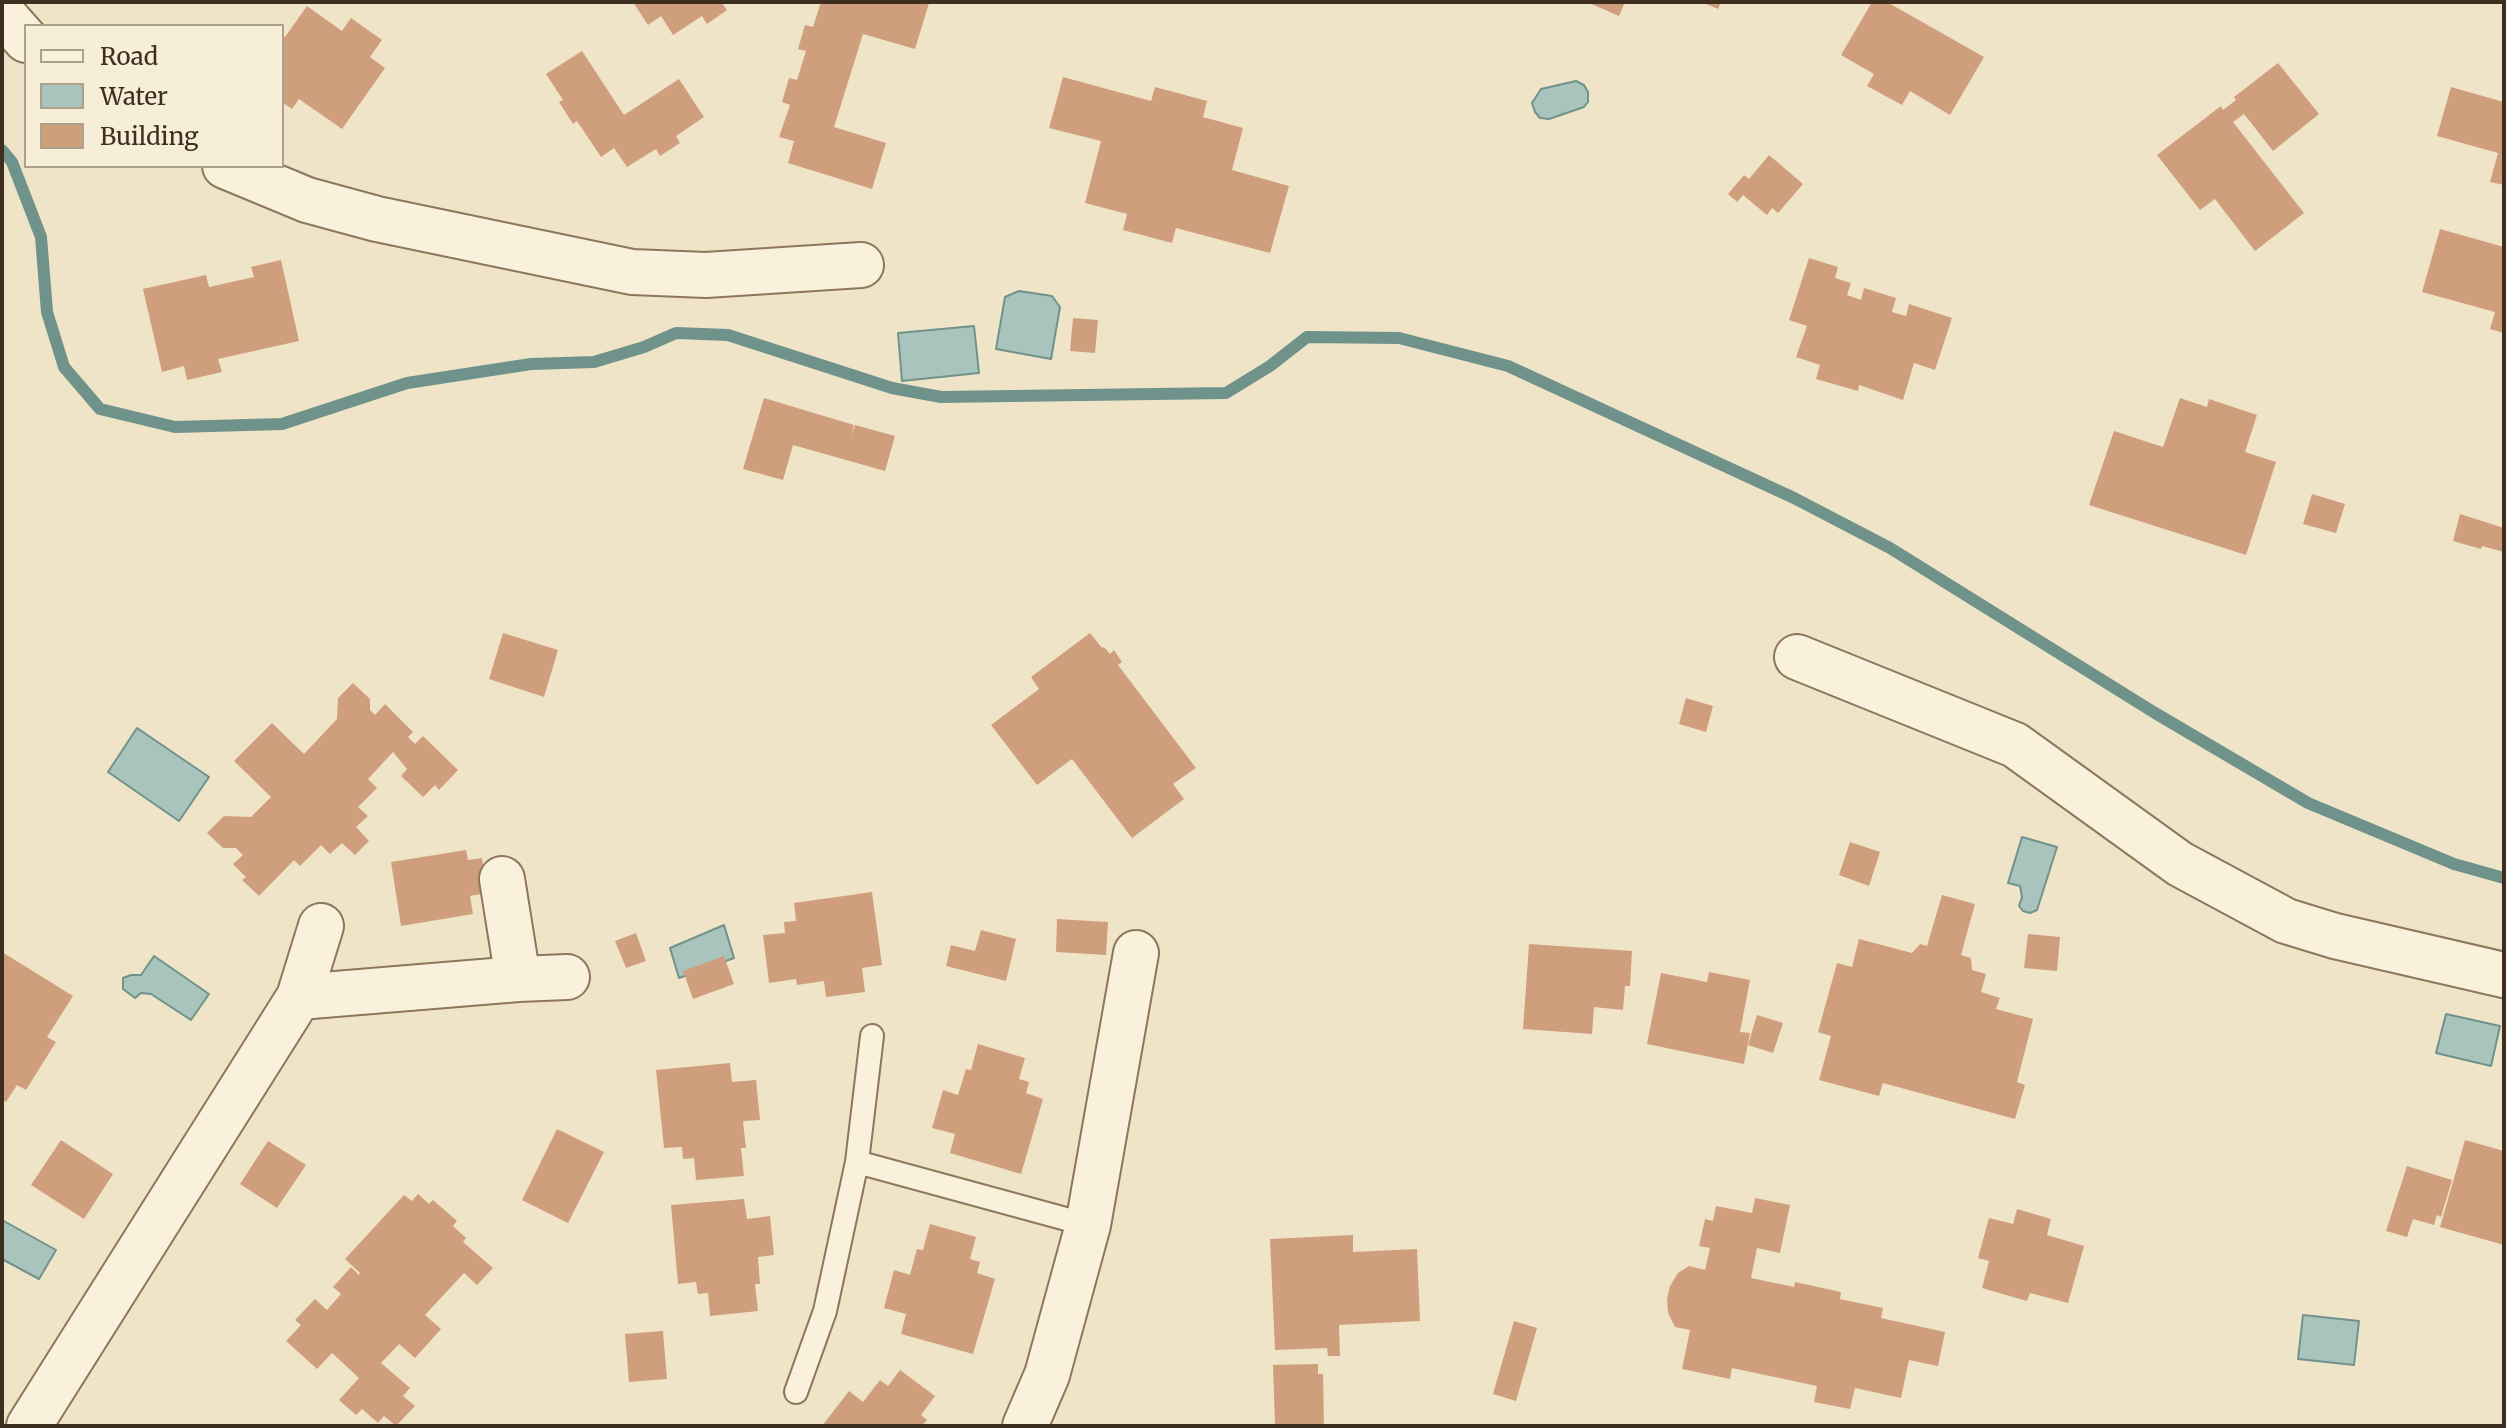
<!DOCTYPE html>
<html>
<head>
<meta charset="utf-8">
<style>
	body { margin:0 }
	#map { position:relative; width:2506px; height:1428px; overflow:hidden; background:#f0e4c8; font-family:Merriweather,serif }
	canvas { display:block }
	.frame { position:absolute; inset:0; border:4px solid #3d2e20; pointer-events:none }
	.legend { position:absolute; left:24px; top:24px; width:260px; height:144px; box-sizing:border-box; background:#f7eed8; border:2px solid #ada18e; margin:0; padding:10px 14px; list-style:none; font-size:24px; color:#3d2e20 }
	.legend li { display:flex; align-items:center; gap:16px; height:40px }
	.legend b { width:40px; border:2px solid #ada18e }
</style>
</head>
<body>
<div id="map">
<canvas width="2506" height="1428"></canvas>
<div class="frame"></div>
<ul class="legend">
<li><b style="height:10px;background:#faf1dc"></b>Road</li>
<li><b style="height:22px;background:#a9c4bc"></b>Water</li>
<li><b style="height:22px;background:#cf9f7d"></b>Building</li>
</ul>
</div>
<script>
const ctx = document.querySelector('canvas').getContext('2d');
ctx.lineJoin = 'round';
function fill(path, color) { ctx.fillStyle = color; ctx.fill(path, 'evenodd'); }
const shape = rows => new Path2D(rows.map(r => 'M' + r).join(''));
function stroke(path, color, width, dash) { ctx.strokeStyle = color; ctx.lineWidth = width; ctx.lineCap = dash ? 'butt' : 'round'; ctx.setLineDash(dash || []); ctx.stroke(path); }
const water = shape([
	[1576,81,1584,85,1588,92,1588,102,1584,107,1549,119,1540,118,1535,112,1532,103,1541,89,1576,81],
	[1019,291,1052,296,1060,307,1051,359,996,349,1005,297,1019,291],
	[974,326,979,373,902,381,898,333,974,326],
	[137,728,209,777,179,821,108,772,137,728],
	[2022,837,2057,847,2037,910,2030,913,2023,911,2019,906,2022,897,2020,886,2008,883,2022,837],
	[724,925,734,958,679,978,670,948,724,925],
	[154,956,209,994,191,1020,151,994,141,993,135,998,123,989,123,978,131,975,141,975,154,956],
	[2446,1014,2500,1026,2491,1066,2436,1053,2446,1014],
	[2,1220,56,1250,39,1279,2,1259,2,1220],
	[2303,1315,2359,1321,2354,1365,2298,1359,2303,1315]
]);
fill(water, '#a9c4bc');
stroke(water, '#6f938a', 2);
stroke(shape([
	[2,150,12,162,41,237,47,312,64,367,100,409,175,427,282,424,407,383,531,364,594,362,644,347,676,333,728,335,892,388,941,397,1226,393,1270,366,1307,337,1399,338,1508,366,1794,498,1890,548,2155,713,2308,803,2454,864,2504,878]
]), '#6f938a', 12);
fill(shape([
	[633,2,721,2,727,10,707,24,702,16,673,35,661,16,648,25],
	[821,2,929,3,915,49,863,34,834,127,886,143,872,189,788,163,794,141,779,137,790,105,782,102,789,78,797,80,806,51,798,49,805,25,813,27],
	[1587,2,1625,2,1619,16],
	[1701,2,1721,2,1718,9],
	[1872,2,1887,2,1984,57,1950,115,1910,91,1902,105,1867,86,1874,74,1841,55],
	[307,6,342,31,351,18,382,40,370,57,385,68,342,129,299,99,292,109,282,102,282,35,285,37],
	[582,51,624,115,679,79,704,117,676,136,680,143,660,156,656,149,627,167,614,148,601,157,577,121,573,124,559,102,563,100,546,74],
	[2278,63,2319,114,2273,151,2244,114,2233,122,2304,213,2255,251,2215,199,2200,210,2157,155,2221,106,2223,110,2236,100,2234,97],
	[1063,77,1151,101,1155,87,1207,101,1203,117,1243,128,1232,170,1289,186,1270,253,1176,228,1172,243,1123,230,1127,214,1085,203,1101,141,1049,128],
	[2451,87,2504,102,2504,185,2490,182,2498,153,2437,136],
	[1769,155,1803,184,1778,213,1772,208,1767,215,1743,195,1737,202,1728,194,1744,175,1749,179],
	[2440,229,2504,247,2504,333,2490,329,2495,312,2422,292],
	[1809,258,1838,267,1835,278,1851,283,1847,295,1861,300,1864,288,1896,298,1892,312,1906,316,1909,304,1952,318,1935,370,1914,363,1903,400,1859,385,1858,391,1816,379,1820,365,1796,357,1807,326,1789,320],
	[281,260,299,341,218,359,222,372,187,380,184,366,162,372,143,289,206,275,209,287,254,277,251,267],
	[1073,318,1098,320,1095,353,1070,351],
	[764,398,854,425,851,436,855,425,895,436,885,471,793,445,783,480,743,469],
	[2180,398,2207,407,2209,399,2257,415,2245,452,2276,462,2246,555,2089,505,2114,431,2163,447],
	[2312,494,2345,504,2336,533,2303,524],
	[2460,514,2504,528,2504,552,2482,546,2481,549,2453,541],
	[503,633,558,650,544,697,489,679],
	[1090,633,1102,648,1104,647,1110,654,1114,650,1122,662,1118,665,1196,768,1173,784,1184,799,1132,838,1072,759,1037,785,991,725,1039,689,1031,677],
	[353,683,370,699,370,710,375,715,385,704,413,732,408,737,415,744,423,736,458,770,439,790,435,785,423,797,401,776,407,769,393,752,368,779,377,788,358,807,368,816,356,827,369,841,355,855,342,843,330,854,321,845,300,866,294,860,259,896,242,880,246,877,233,864,243,855,236,848,223,848,207,833,224,816,251,817,271,797,234,761,272,723,304,754,337,719,338,698],
	[1686,698,1713,706,1706,732,1679,724],
	[1850,842,1880,852,1869,886,1839,875],
	[466,850,468,860,482,858,487,893,470,896,473,914,401,926,391,862],
	[872,892,882,965,862,968,865,992,826,997,824,981,797,985,796,979,769,983,763,935,785,933,784,922,796,921,794,903],
	[1942,895,1975,904,1961,955,1971,958,1972,970,1986,974,1981,992,2000,998,1996,1009,2033,1019,2017,1082,2025,1085,2015,1119,1883,1083,1879,1096,1819,1080,1831,1036,1818,1032,1837,963,1852,967,1859,939,1912,953,1920,944,1927,946],
	[1057,919,1108,922,1106,955,1056,952],
	[981,930,1016,939,1006,981,946,966,951,945,975,951],
	[636,933,646,961,626,968,615,941],
	[2028,934,2060,937,2057,971,2024,968],
	[1529,944,1632,951,1630,986,1625,986,1623,1010,1594,1007,1592,1034,1523,1029],
	[2,952,73,996,47,1037,56,1042,26,1090,17,1085,6,1102,2,1099],
	[724,956,734,984,693,999,683,971],
	[1709,972,1750,980,1740,1032,1750,1033,1744,1064,1647,1044,1661,973,1707,982],
	[1757,1015,1783,1023,1773,1053,1748,1045],
	[978,1044,1025,1058,1019,1079,1029,1082,1026,1093,1043,1099,1021,1174,950,1153,955,1134,932,1128,943,1090,958,1095,966,1069,971,1070],
	[730,1063,732,1082,756,1080,760,1120,743,1121,746,1148,741,1148,744,1176,696,1180,694,1158,683,1159,682,1147,664,1148,656,1070],
	[557,1129,604,1152,568,1223,522,1200],
	[61,1140,113,1174,84,1219,31,1185],
	[2465,1140,2504,1151,2504,1245,2440,1227],
	[268,1141,306,1165,277,1208,240,1184],
	[2407,1166,2452,1180,2441,1217,2437,1215,2434,1225,2413,1219,2407,1237,2386,1231],
	[418,1194,429,1204,433,1200,457,1221,453,1226,466,1238,463,1242,493,1268,477,1285,464,1273,425,1315,441,1329,415,1358,399,1344,381,1363,410,1388,403,1396,415,1406,396,1426,384,1416,378,1423,362,1409,356,1415,339,1400,359,1378,332,1353,317,1369,286,1341,301,1325,295,1320,315,1299,327,1310,341,1294,333,1287,351,1267,359,1275,360,1273,345,1259,404,1195,412,1201],
	[1755,1198,1790,1205,1780,1253,1757,1248,1751,1278,1794,1287,1795,1282,1841,1292,1840,1299,1883,1308,1881,1318,1945,1332,1938,1366,1909,1360,1901,1398,1855,1388,1850,1409,1814,1402,1817,1386,1732,1368,1730,1379,1682,1369,1690,1330,1675,1327,1668,1313,1667,1299,1670,1286,1678,1273,1689,1266,1705,1270,1710,1248,1699,1246,1705,1219,1713,1221,1716,1206,1752,1213],
	[744,1199,747,1219,770,1216,774,1255,758,1257,760,1284,755,1284,758,1311,710,1316,708,1293,698,1294,696,1282,678,1284,671,1205],
	[2017,1209,2051,1219,2047,1235,2084,1246,2068,1303,2030,1293,2027,1301,1982,1288,1989,1261,1978,1258,1989,1218,2013,1224],
	[930,1224,976,1237,970,1259,980,1262,977,1273,995,1279,973,1354,901,1334,906,1314,884,1308,894,1270,910,1275,917,1249,923,1250],
	[1353,1235,1353,1252,1417,1249,1420,1321,1339,1325,1340,1356,1328,1356,1327,1348,1275,1350,1270,1239],
	[1514,1321,1537,1328,1516,1401,1493,1394],
	[663,1331,667,1379,629,1382,625,1334],
	[1318,1364,1318,1374,1323,1374,1324,1426,1275,1426,1273,1365],
	[900,1370,935,1396,921,1415,927,1420,922,1426,822,1426,849,1391,863,1402,880,1380,888,1386]
]), '#cf9f7d');
const service = shape([
	[857,1162,872,1036],
	[796,1392,825,1311,857,1162,1088,1225]
]);
const minor = shape([
	[2,13,26,40],
	[225,166,307,200,377,219,632,272,706,275,861,265],
	[1797,657,2015,745,2180,864,2286,921,2335,936,2504,975],
	[518,979,567,977],
	[299,997,518,979,502,879],
	[29,1426,299,997,321,926],
	[1025,1426,1047,1375,1088,1225,1136,953]
]);
stroke(service, '#8d765c', 26);
stroke(minor, '#8d765c', 48);
stroke(service, '#faf1dc', 22);
stroke(minor, '#faf1dc', 44);
</script>
</body>
</html>
